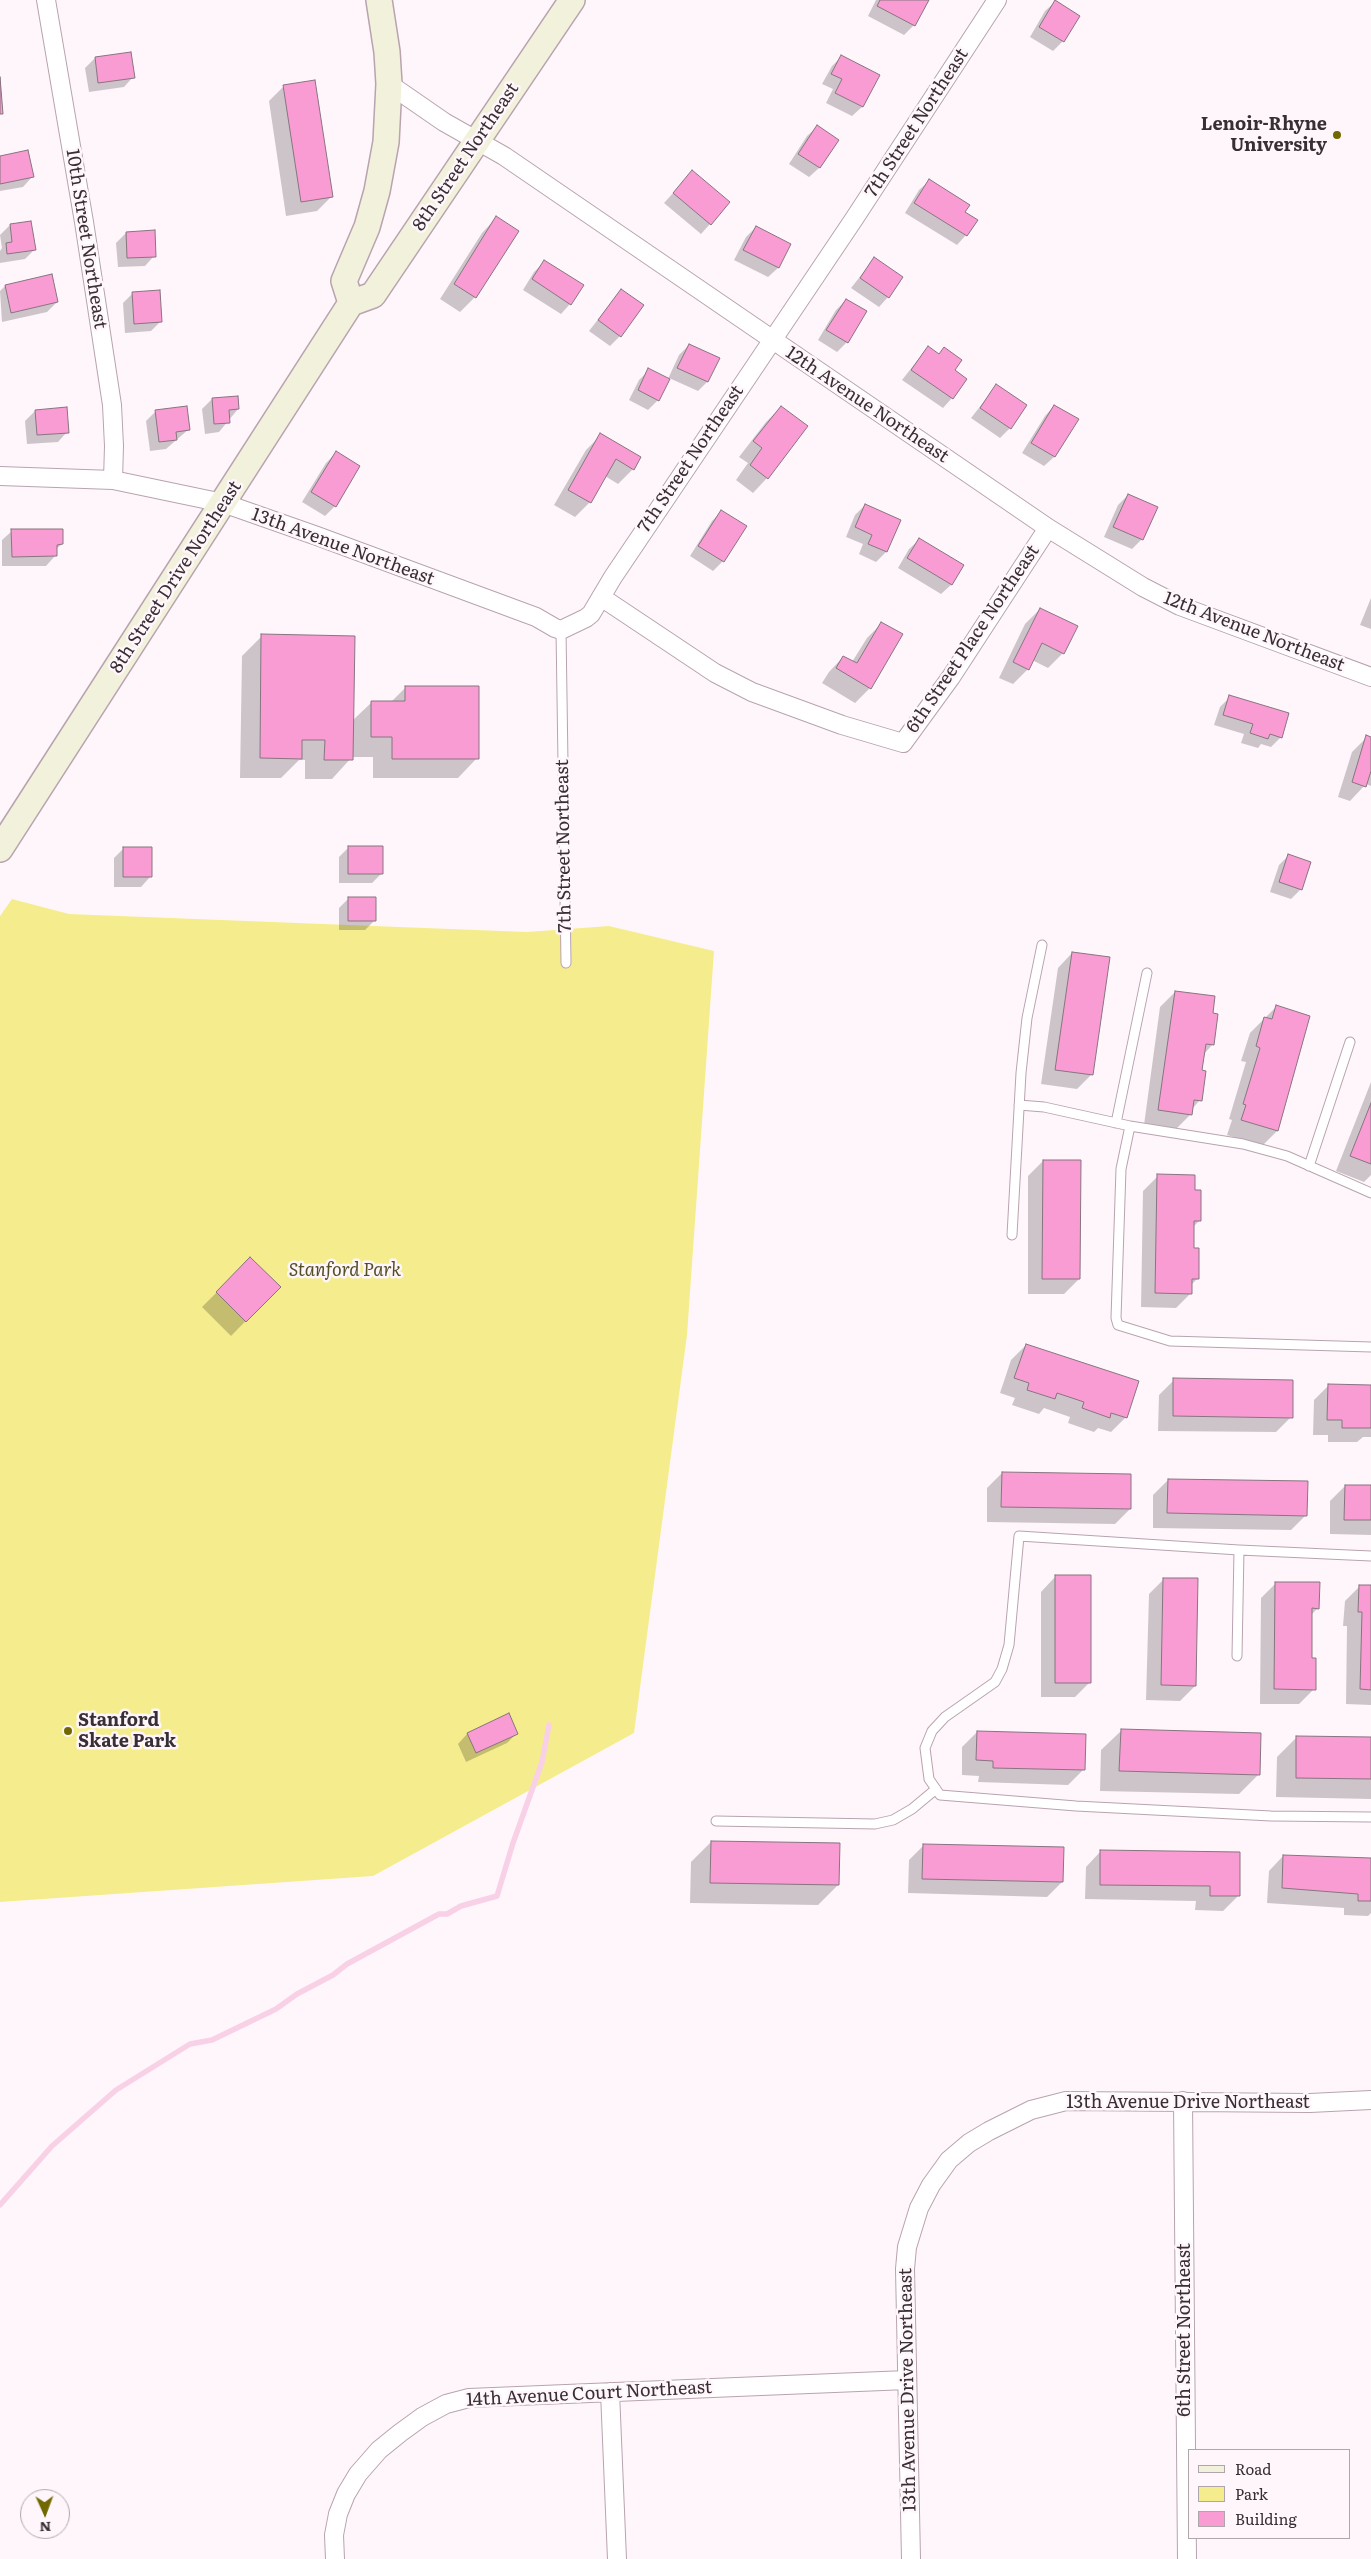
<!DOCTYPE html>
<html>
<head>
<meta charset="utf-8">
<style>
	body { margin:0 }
	#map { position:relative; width:1371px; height:2559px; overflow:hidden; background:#fff6fb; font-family:Literata,serif }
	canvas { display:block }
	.legend { position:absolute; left:1188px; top:2449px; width:162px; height:90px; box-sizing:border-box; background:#fff6fb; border:1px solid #afa6ab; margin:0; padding:6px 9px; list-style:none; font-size:15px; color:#372f33 }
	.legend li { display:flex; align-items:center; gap:10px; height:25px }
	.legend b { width:25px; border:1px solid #afa6ab }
	.north { position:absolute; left:20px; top:2489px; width:50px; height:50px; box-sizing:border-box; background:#fff6fb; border:1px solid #afa6ab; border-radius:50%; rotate:178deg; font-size:14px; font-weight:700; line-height:20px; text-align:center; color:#372f33 }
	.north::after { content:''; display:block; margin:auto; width:18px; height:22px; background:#716900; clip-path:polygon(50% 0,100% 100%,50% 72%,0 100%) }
</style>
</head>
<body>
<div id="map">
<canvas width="1371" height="2559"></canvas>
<ul class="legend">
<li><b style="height:6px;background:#f2f1db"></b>Road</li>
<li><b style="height:14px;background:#f5ed8d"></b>Park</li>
<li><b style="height:14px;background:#f89cd3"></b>Building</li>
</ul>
<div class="north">N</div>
</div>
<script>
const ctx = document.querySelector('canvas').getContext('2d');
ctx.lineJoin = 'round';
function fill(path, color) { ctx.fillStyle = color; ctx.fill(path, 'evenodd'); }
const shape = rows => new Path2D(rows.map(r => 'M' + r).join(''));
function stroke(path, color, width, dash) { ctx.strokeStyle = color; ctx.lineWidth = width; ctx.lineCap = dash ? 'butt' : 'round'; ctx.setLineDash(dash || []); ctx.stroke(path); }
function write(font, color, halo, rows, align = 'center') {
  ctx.font = font + ' Literata,serif'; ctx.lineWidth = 5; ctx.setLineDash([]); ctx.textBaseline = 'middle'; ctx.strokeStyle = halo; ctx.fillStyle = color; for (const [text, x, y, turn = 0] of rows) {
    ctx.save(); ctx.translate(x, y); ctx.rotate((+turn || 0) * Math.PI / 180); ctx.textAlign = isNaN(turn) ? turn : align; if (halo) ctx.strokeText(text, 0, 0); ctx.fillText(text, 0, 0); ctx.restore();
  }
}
fill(shape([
	[12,899,69,914,527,932,609,926,714,951,687,1335,634,1733,373,1876,0,1902,0,916]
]), '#f5ed8d');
fill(shape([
	[876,0,926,0,914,25,904,35,868,16],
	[1055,2,1063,41,1053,51,1030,37,1045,11],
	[842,56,878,75,862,107,852,116,826,103,833,89,822,84,832,66],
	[95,58,133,77,124,87,89,92,85,68],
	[284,86,332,196,317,211,286,216,269,101],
	[817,127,837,140,819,168,809,177,789,164,807,136],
	[0,157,32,177,23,187,0,191],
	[692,172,710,224,701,234,664,203],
	[929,181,963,212,966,235,957,245,905,213,919,190],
	[496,218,475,297,460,312,440,299,482,233],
	[10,225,35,249,25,259,0,263,0,251,2,248,0,235],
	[756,227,790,245,778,268,768,277,734,260,746,237],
	[126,233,154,256,145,266,118,267,116,243],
	[874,259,888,297,879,307,851,288],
	[544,262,570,304,561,314,523,290,534,272],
	[5,286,57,302,47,312,2,322,0,291],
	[621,290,620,336,610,346,589,331],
	[133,293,161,321,151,331,125,333,123,303],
	[846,300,865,312,847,342,837,352,818,340,836,310],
	[689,345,707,382,698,391,669,378,658,400,648,410,629,400,639,380,649,370,668,379,679,355],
	[928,347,938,355,944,349,953,370,952,398,943,408,902,380],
	[997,385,1010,428,1000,438,971,418],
	[212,399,238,409,219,432,205,434,202,409],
	[1054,406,1077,420,1054,457,1044,466,1022,453,1045,416],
	[781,407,767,478,753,493,736,480,748,463,739,457,766,422],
	[35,411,67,432,58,442,27,444,25,421],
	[156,411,189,429,166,449,150,451,146,421],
	[601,435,633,469,618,484,605,476,590,502,575,517,554,505,586,450],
	[336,453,335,506,325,516,302,502,326,463],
	[1128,495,1142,539,1132,549,1104,537,1118,505],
	[865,505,900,520,886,552,876,562,859,554,863,544,846,537,855,515],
	[722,511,723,561,713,571,690,556,712,521],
	[12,531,62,544,55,550,55,556,46,566,2,566,2,540],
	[919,540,962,565,951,585,941,594,898,568,909,549],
	[1371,598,1371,629,1360,625],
	[1040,609,1063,653,1048,668,1032,660,1028,669,1013,684,999,678,1025,624],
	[882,623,870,688,855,703,822,683,829,672,843,657,852,662,867,638],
	[262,636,352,721,372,702,391,702,406,687,477,758,458,778,373,778,373,757,352,757,332,779,305,779,305,760,299,760,281,778,240,778,242,656],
	[1230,697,1281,737,1271,747,1261,744,1258,748,1241,743,1244,734,1214,725,1220,707],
	[1367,737,1371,738,1371,786,1366,784,1350,801,1338,797,1352,752],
	[349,847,382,873,372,883,339,883,339,857],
	[124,848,150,877,141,887,114,887,114,858],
	[1288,856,1301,889,1291,899,1270,892,1279,865],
	[349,898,375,920,365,930,339,930,339,908],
	[1072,953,1092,1074,1077,1089,1041,1084,1058,968],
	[1175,992,1211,1014,1213,1044,1203,1055,1200,1100,1192,1109,1191,1114,1176,1129,1144,1125,1160,1007],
	[1276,1007,1309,1017,1277,1131,1262,1146,1227,1135,1232,1120,1229,1119,1246,1062,1241,1061,1250,1033],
	[1371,1082,1371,1175,1364,1182,1336,1171],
	[1043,1161,1079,1279,1064,1294,1028,1294,1028,1176],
	[1158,1176,1193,1192,1200,1220,1193,1227,1192,1249,1198,1278,1191,1285,1191,1293,1176,1308,1141,1307,1143,1191],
	[250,1259,279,1287,231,1336,202,1307],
	[1026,1345,1126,1417,1111,1432,1098,1428,1094,1432,1068,1423,1070,1417,1044,1408,1039,1414,1012,1405,1015,1398,1000,1393,1011,1360],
	[1174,1380,1291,1417,1276,1432,1158,1431,1159,1395],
	[1329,1385,1371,1386,1371,1437,1363,1437,1357,1442,1328,1442,1328,1435,1313,1435,1314,1400],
	[1002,1473,1130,1509,1115,1524,987,1522,987,1488],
	[1168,1480,1306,1515,1291,1530,1153,1528,1153,1495],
	[1345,1486,1371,1486,1371,1535,1330,1534,1330,1501],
	[1055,1577,1090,1682,1075,1697,1041,1697,1041,1592],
	[1164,1579,1195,1686,1180,1701,1146,1700,1149,1594],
	[1276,1583,1318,1608,1311,1615,1311,1659,1314,1689,1299,1704,1260,1704,1261,1598],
	[1360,1586,1371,1586,1371,1705,1346,1704,1347,1626,1343,1626,1345,1601],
	[508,1715,517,1733,507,1743,466,1762,458,1744,467,1734],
	[1121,1731,1259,1774,1239,1794,1100,1791,1101,1750],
	[977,1732,1083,1770,1068,1785,978,1782,979,1776,962,1775,962,1747],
	[1297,1737,1371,1738,1371,1799,1276,1797,1277,1757],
	[711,1842,838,1885,818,1905,690,1903,691,1862],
	[924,1845,1062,1882,1047,1897,908,1893,909,1860],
	[1100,1852,1239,1854,1238,1896,1223,1911,1195,1910,1196,1901,1085,1899,1086,1867],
	[1283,1856,1371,1860,1371,1913,1368,1916,1344,1915,1344,1908,1267,1903,1269,1871]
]), '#0003');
stroke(shape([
	[0,2205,52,2146,116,2090,190,2044,212,2040,276,2009,297,1994,333,1975,347,1964,439,1914,447,1914,461,1906,497,1896,513,1843,542,1762,549,1725]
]), '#f8d1e7', 5.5);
const building = shape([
	[880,0,929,0,915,26,877,6,880,0],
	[1055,0,1080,16,1064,42,1039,27,1055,0],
	[131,52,135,78,98,83,95,57,131,52],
	[841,55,880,75,863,107,835,93,842,79,831,74,841,55],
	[0,77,3,114,0,114,0,77],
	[315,80,333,197,301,202,283,85,315,80],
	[817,125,839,140,820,168,798,154,817,125],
	[28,150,34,177,0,184,0,156,28,150],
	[692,170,730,202,711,225,673,193,692,170],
	[929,179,970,205,965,212,978,220,967,236,914,203,929,179],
	[496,216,519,231,476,298,454,284,496,216],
	[31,221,36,250,7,254,6,243,12,242,10,224,31,221],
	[756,226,791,244,779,268,743,250,756,226],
	[155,230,156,257,127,258,126,232,155,230],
	[874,257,903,277,889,298,860,278,874,257],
	[544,260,584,285,571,305,532,279,544,260],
	[52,274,58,302,11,313,5,285,52,274],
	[621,289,644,305,621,337,598,320,621,289],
	[160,290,162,322,134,324,132,292,160,290],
	[846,299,867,311,848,343,826,330,846,299],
	[689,344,720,358,708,382,677,368,689,344],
	[928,346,939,354,944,347,962,360,955,370,967,379,953,399,911,370,928,346],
	[648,368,670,379,659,401,638,390,648,368],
	[996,384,1027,405,1011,429,980,408,996,384],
	[238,396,239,409,229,410,230,423,214,424,212,398,238,396],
	[1054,405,1079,419,1055,457,1031,443,1054,405],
	[187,406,190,430,176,432,177,440,159,442,155,410,187,406],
	[781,406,808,426,768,479,750,465,762,448,753,441,781,406],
	[67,407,69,433,37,435,35,410,67,407],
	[600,433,641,457,634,470,616,459,591,503,568,490,600,433],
	[336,451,360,466,336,507,311,492,336,451],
	[1128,494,1158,507,1143,540,1113,527,1128,494],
	[865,504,901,520,887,552,868,544,872,535,855,527,865,504],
	[721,510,747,526,724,562,698,546,721,510],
	[11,529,63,529,63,544,57,545,57,556,12,557,11,529],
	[919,538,964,565,952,585,907,558,919,538],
	[1040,608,1078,626,1064,654,1042,643,1029,670,1013,662,1040,608],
	[881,622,903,634,871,689,836,668,843,656,857,663,881,622],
	[261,634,355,636,353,760,324,760,325,740,302,740,302,759,260,758,261,634],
	[405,686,479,686,479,759,392,759,392,737,371,737,371,701,405,701,405,686],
	[1229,695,1289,713,1282,738,1270,734,1268,739,1250,733,1253,724,1223,715,1229,695],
	[1366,735,1371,737,1371,771,1366,787,1352,782,1366,735],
	[348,846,383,846,383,874,348,874,348,846],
	[123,847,152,847,152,877,123,877,123,847],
	[1288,854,1311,862,1302,890,1279,882,1288,854],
	[348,897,376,897,376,921,348,921,348,897],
	[1072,952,1110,957,1093,1075,1055,1070,1072,952],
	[1175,991,1215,996,1213,1013,1218,1014,1214,1045,1206,1044,1202,1070,1206,1071,1202,1101,1194,1100,1192,1115,1158,1110,1175,991],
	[1276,1005,1310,1016,1278,1131,1241,1120,1246,1105,1243,1104,1260,1048,1256,1046,1264,1017,1272,1019,1276,1005],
	[1371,1103,1371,1164,1350,1156,1371,1103],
	[1043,1160,1081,1160,1080,1279,1042,1279,1043,1160],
	[1157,1174,1195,1175,1195,1190,1201,1190,1201,1221,1194,1221,1194,1248,1199,1248,1199,1279,1192,1279,1192,1294,1155,1293,1157,1174],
	[250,1257,281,1287,246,1322,216,1292,250,1257],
	[1026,1344,1139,1381,1127,1418,1111,1413,1110,1418,1082,1408,1084,1402,1057,1393,1055,1399,1027,1390,1029,1383,1014,1378,1026,1344],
	[1173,1378,1293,1380,1293,1418,1173,1416,1173,1378],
	[1328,1384,1371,1385,1371,1428,1342,1428,1342,1420,1327,1420,1328,1384],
	[1002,1472,1131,1474,1131,1509,1001,1507,1002,1472],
	[1168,1479,1308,1481,1307,1516,1167,1513,1168,1479],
	[1345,1485,1371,1485,1371,1520,1344,1520,1345,1485],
	[1055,1575,1091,1575,1091,1683,1055,1683,1055,1575],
	[1163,1578,1198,1578,1196,1686,1161,1685,1163,1578],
	[1275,1582,1320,1582,1319,1609,1312,1608,1312,1658,1316,1658,1316,1690,1274,1689,1275,1582],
	[1359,1585,1371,1585,1371,1690,1360,1689,1362,1612,1358,1612,1359,1585],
	[509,1713,518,1734,476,1753,467,1733,509,1713],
	[1121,1729,1261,1733,1260,1775,1119,1771,1121,1729],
	[977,1731,1086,1734,1085,1770,993,1768,993,1761,976,1760,977,1731],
	[1296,1736,1371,1737,1371,1779,1296,1778,1296,1736],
	[711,1841,840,1843,839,1885,710,1883,711,1841],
	[923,1844,1064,1847,1063,1882,922,1879,923,1844],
	[1100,1850,1240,1852,1240,1896,1210,1896,1210,1886,1100,1885,1100,1850],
	[1283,1855,1371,1858,1371,1901,1358,1901,1358,1894,1282,1888,1283,1855]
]);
fill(building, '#f89cd3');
stroke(building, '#88747f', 1);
const service = shape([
	[561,630,566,963],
	[1019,1105,1044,1107,1130,1126,1243,1144,1287,1156,1371,1193],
	[1116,1123,1147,973],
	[1130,1126,1121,1169,1116,1318,1118,1325,1170,1341,1371,1347],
	[1309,1166,1350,1042],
	[1012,1235,1021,1073,1027,1018,1042,945],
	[1371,1556,1239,1550,1019,1536,1009,1645,1002,1669,995,1682,945,1717,932,1731,925,1748,929,1779,940,1795,1076,1806,1271,1816,1371,1817],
	[1237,1656,1239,1550],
	[716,1821,875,1824,893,1820,912,1809,936,1789]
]);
const minor = shape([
	[46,0,84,222,112,405,114,446,113,480],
	[389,84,444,122,504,156,1048,528,1143,587,1180,606,1371,677],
	[0,476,113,480,223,503,317,536,536,617,555,628,561,630,586,618,591,614,613,577,854,219,997,0],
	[601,597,715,673,752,692,842,725,903,743,951,677,1048,528],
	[1183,2101,1187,2559],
	[610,2392,617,2559],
	[335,2559,334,2535,338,2514,346,2494,358,2474,379,2450,400,2433,422,2417,446,2404,469,2398,907,2380],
	[911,2559,905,2269,907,2247,919,2208,931,2185,949,2160,969,2143,989,2131,1031,2110,1066,2101,1310,2103,1371,2100]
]);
const secondary = shape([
	[351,303,373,295,572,0],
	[351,303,344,281,367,227,377,191,386,142,389,84,387,52,379,0],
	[0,849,351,303]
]);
stroke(service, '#b8a3af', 11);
stroke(minor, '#b8a3af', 20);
stroke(secondary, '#b8a3af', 28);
stroke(service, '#fff', 9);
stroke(minor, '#fff', 18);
stroke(secondary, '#f2f1db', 25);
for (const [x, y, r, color] of [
	[1337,135,5,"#716900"],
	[68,1731,5,"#716900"]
]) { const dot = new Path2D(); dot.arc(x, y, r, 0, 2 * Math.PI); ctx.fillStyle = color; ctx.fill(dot); stroke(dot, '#fff6fb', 2); }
write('18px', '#372f33', '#fff6fb', [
	["7th Street Northeast",917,123,-57],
	["8th Street Northeast",466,157,-56],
	["10th Street Northeast",86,239,81],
	["12th Avenue Northeast",867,405,34],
	["7th Street Northeast",691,459,-56],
	["13th Avenue Northeast",343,547,20],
	["8th Street Drive Northeast",176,577,-57],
	["12th Avenue Northeast",1254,632,21],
	["6th Street Place Northeast",973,639,-56],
	["7th Street Northeast",564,846,-91],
	["13th Avenue Drive Northeast",1188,2103],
	["6th Street Northeast",1185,2330,-90],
	["13th Avenue Drive Northeast",908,2390,-91],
	["14th Avenue Court Northeast",589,2394,-3]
]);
write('bold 18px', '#372f33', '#fff6fb', [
	["Lenoir-Rhyne",1327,125],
	["University",1327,146],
	["Stanford",78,1721,"left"],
	["Skate Park",78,1742,"left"]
], 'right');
write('italic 18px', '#534f24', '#fff6fb', [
	["Stanford Park",345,1271]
]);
</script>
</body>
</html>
